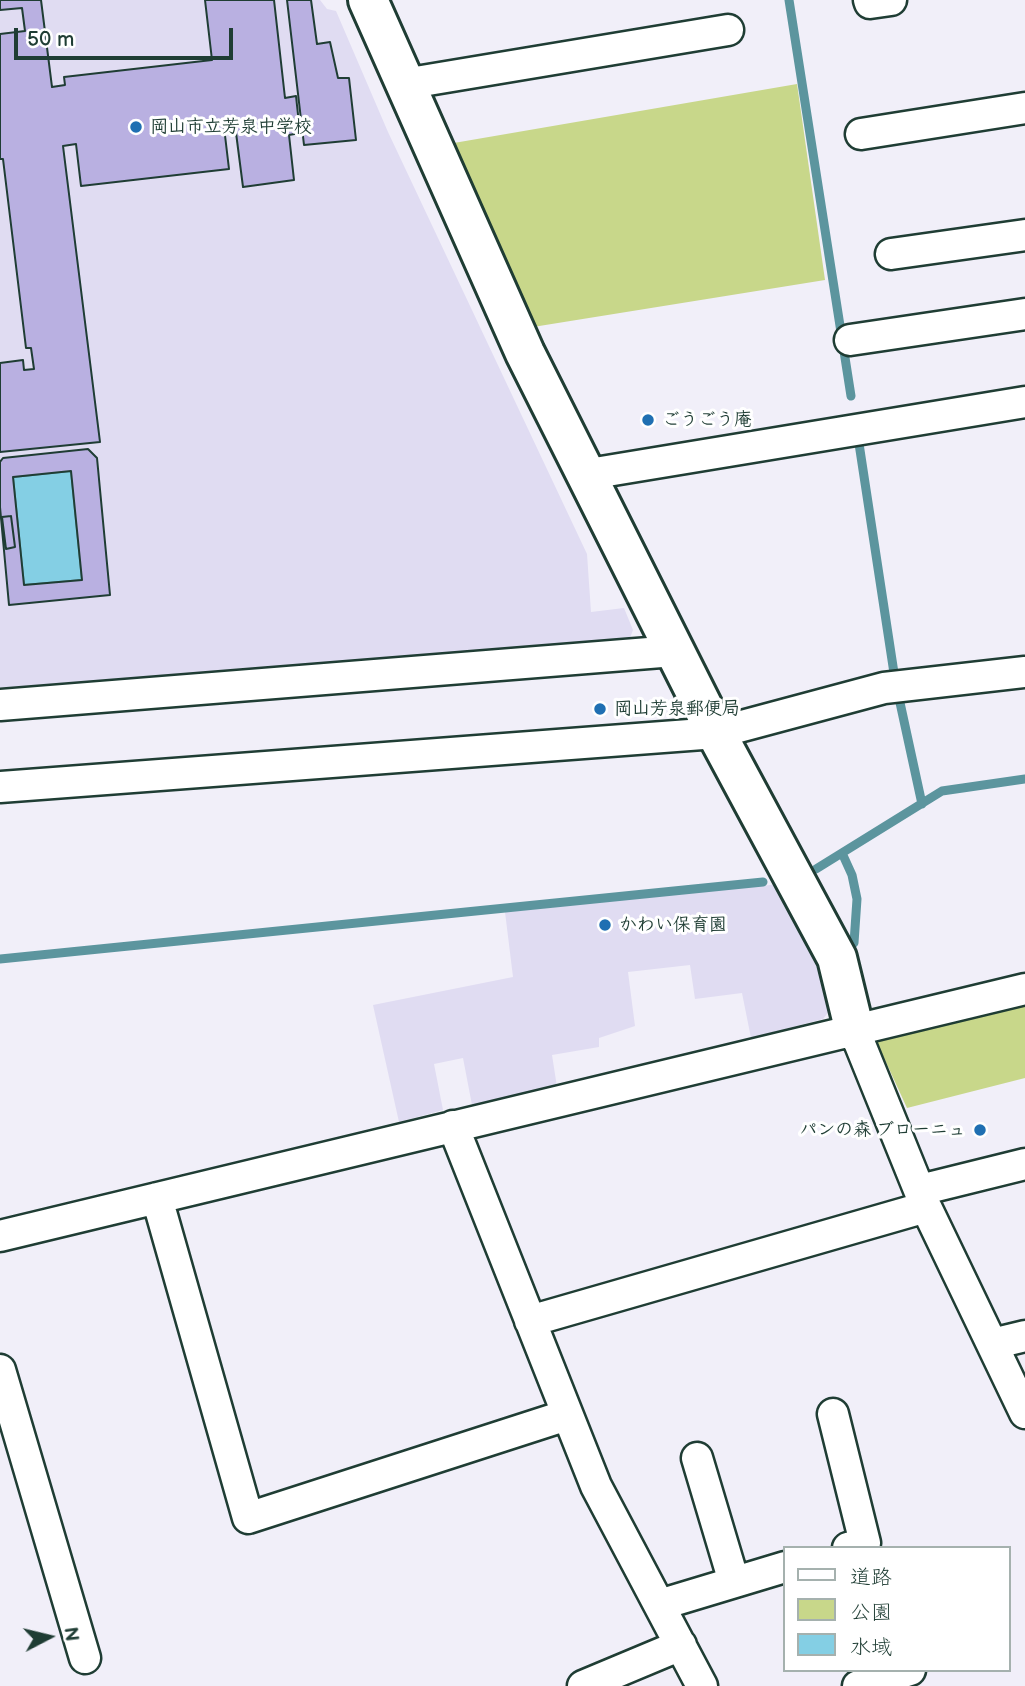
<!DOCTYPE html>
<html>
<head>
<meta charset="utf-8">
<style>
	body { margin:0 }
	#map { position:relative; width:1025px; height:1686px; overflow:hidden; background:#f1eff9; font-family:"Balsamiq Sans","Klee One",sans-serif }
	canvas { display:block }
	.legend { position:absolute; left:783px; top:1546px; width:228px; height:126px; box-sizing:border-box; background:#fff; border:2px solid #a5b1ae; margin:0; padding:9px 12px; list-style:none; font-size:21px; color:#1f3d34 }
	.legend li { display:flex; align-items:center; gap:14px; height:35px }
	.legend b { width:35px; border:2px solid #a5b1ae }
	.north { position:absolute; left:14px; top:1602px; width:70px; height:70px; -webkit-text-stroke:5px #fff; paint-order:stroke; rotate:83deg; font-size:19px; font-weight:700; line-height:28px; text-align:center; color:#1f3d34 }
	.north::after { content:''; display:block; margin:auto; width:24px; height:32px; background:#1f3d34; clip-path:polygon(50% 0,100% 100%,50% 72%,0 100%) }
	.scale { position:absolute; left:14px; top:28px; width:219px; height:32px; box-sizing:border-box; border:4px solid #1f3d34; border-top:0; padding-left:9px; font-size:21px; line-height:24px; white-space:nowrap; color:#1f3d34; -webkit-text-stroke:5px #fff; paint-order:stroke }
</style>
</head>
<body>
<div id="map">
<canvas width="1025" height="1686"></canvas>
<ul class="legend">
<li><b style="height:9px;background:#fff"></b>道路</li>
<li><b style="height:19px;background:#c8d78a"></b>公園</li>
<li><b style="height:19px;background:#84cfe4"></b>水域</li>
</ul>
<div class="north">N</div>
<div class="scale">50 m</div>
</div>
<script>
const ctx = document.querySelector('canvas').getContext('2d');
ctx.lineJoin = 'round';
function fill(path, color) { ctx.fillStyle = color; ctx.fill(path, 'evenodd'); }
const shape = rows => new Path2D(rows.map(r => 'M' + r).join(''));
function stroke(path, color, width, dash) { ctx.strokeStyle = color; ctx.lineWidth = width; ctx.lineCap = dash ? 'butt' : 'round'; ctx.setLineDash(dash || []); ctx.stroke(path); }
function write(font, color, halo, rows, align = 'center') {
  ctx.font = font + ' "Balsamiq Sans","Klee One",sans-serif'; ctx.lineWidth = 6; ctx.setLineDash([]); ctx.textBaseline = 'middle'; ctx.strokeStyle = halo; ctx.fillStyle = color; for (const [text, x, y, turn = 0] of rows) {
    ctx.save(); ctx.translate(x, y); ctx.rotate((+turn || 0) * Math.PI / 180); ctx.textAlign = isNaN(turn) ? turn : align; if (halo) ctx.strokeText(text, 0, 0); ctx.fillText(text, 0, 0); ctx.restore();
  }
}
fill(shape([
	[41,0,205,0,212,60,64,77,65,85,52,87],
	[274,0,320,0,327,9,336,11,388,132,587,554,591,612,624,608,633,630,630,638,0,688,0,452,100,442,63,146,76,144,81,185,229,169,224,127,235,125,243,187,294,180,289,135,300,133,296,97,285,98],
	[22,8,25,31,0,34,0,10],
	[0,159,3,159,26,348,31,348,34,369,24,370,22,360,0,363],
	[780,884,821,970,833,1006,823,1019,751,1038,742,993,695,999,690,965,628,972,635,1026,599,1038,599,1047,552,1055,557,1087,472,1105,463,1058,434,1064,443,1110,399,1122,373,1005,513,977,505,912]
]), '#e0dcf2');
fill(shape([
	[797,84,825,280,533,327,448,144],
	[1025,1001,1025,1078,907,1108,874,1036]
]), '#c8d78a');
const water = shape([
	[71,471,82,580,24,585,13,477,71,471]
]);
fill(water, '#84cfe4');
stroke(water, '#5c959e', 2);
stroke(shape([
	[789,0,851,396],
	[858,437,894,673],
	[899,698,922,804],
	[842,853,852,875,857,899,854,943,847,947],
	[816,869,942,791,1025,779],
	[0,959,763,882]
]), '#5c959e', 9);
const building = shape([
	[0,0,41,0,52,87,65,85,64,77,212,60,205,0,274,0,285,98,296,96,300,133,289,135,294,180,243,187,235,125,224,127,229,169,81,186,76,144,63,146,100,442,0,452,0,363,23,360,24,370,34,369,31,348,26,348,3,159,0,159,0,34,25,31,22,8,0,10,0,0],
	[287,0,311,0,317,44,330,42,338,78,349,78,356,140,304,145,287,0],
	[88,449,97,458,110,595,9,605,0,507,0,462,3,458,88,449],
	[71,471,82,580,24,585,13,477,71,471],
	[11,516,15,547,6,549,2,517,11,516],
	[11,516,15,547,6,549,2,517,11,516]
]);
fill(building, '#b9b0e1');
stroke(building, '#1f3d34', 2);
const street = shape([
	[869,0,870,3,891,0],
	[404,84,728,30],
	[861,134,1025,108],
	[891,254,1025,235],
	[850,340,1025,314],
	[589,474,1025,402],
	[0,705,674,651],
	[0,787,716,733,884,688,1025,672],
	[855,1032,926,1207,1025,1413],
	[453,1126,596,1486,702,1686],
	[920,1190,1025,1164],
	[157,1198,248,1518,567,1415],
	[0,1236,1025,989],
	[530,1321,926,1207],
	[992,1344,1025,1336],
	[0,1370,85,1658],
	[833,1414,865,1543,848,1548],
	[697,1458,734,1582],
	[659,1605,785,1567],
	[583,1686,681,1645],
	[858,1686,910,1670]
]);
const secondary = shape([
	[368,0,525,353,716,733,837,958,855,1032]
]);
stroke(street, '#1f3d34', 35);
stroke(secondary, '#1f3d34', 44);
stroke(street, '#fff', 30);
stroke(secondary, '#fff', 38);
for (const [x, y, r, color] of [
	[136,127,7,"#1f6fb2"],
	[648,420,7,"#1f6fb2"],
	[600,709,7,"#1f6fb2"],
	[605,925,7,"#1f6fb2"],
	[980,1130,7,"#1f6fb2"]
]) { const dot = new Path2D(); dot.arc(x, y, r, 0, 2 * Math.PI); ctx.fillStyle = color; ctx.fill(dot); stroke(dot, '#fff', 2.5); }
write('bold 18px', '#1f3d34', '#fff', [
	["岡山市立芳泉中学校",150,127],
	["ごうごう庵",662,420],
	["岡山芳泉郵便局",614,709],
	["かわい保育園",619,925],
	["パンの森 ブローニュ",966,1130,"right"]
], 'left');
</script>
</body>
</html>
